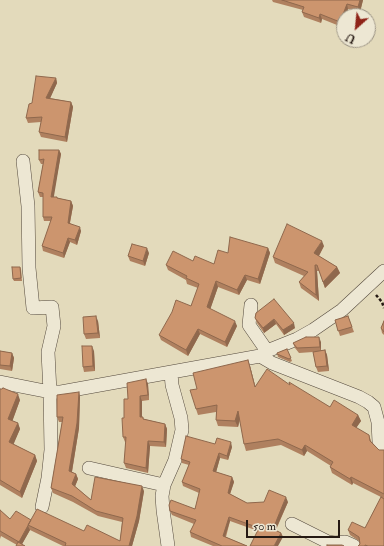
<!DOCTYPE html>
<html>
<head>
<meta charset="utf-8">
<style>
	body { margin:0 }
	#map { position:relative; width:384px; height:546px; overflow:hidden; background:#e3dabb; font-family:"IM FELL Double Pica",serif }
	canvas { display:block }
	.north { position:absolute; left:336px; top:8px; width:40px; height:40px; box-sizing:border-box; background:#ede7d3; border:1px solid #9d9586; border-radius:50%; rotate:207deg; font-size:11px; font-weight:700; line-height:16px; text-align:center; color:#251913 }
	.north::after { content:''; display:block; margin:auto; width:14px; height:18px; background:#8f2418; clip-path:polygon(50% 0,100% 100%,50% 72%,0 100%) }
	.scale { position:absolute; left:246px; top:520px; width:94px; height:18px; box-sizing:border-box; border:2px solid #251913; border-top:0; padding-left:5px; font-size:12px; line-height:14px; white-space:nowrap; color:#251913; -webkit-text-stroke:3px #ede7d3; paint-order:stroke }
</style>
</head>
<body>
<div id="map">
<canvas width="384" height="546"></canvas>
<div class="north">U</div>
<div class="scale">50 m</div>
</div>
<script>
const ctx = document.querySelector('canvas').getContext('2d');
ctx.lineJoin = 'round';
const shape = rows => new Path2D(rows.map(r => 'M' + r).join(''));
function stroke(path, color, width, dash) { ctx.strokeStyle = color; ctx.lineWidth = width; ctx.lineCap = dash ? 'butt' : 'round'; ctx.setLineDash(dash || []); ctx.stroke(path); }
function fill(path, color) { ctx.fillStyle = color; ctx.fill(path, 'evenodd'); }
const street = shape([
	[23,161,28,206,29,268,33,308,52,307,54,326,48,352,50,392,51,450,48,478,42,507],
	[251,305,249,325,267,351],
	[260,356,272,363,359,397,368,402,374,407,378,422,379,442,384,449],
	[0,382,50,392,61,392,260,356,267,351,297,339,313,330,342,310,384,271],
	[89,468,164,485],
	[292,524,328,542,335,543,345,542,354,546],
	[168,546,163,510,162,496,164,485,175,460,182,430,181,418,172,385,171,373]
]);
stroke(street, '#54493d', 14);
stroke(shape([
	[376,295,382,302,384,308]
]), '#251913', 2.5, [3, 2]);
stroke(street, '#ede7d3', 13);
fill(shape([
	[272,0,363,0,360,12,348,9,342,27,322,19,321,23,304,17,302,12,303,10,273,2],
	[56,78,57,83,50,98,71,102,73,107,67,142,41,137,39,132,41,122,28,123,26,118,32,103],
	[59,150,61,154,53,197,71,201,73,206,70,223,81,231,77,245,70,242,64,258,43,251,42,246,51,221,44,221,43,217,43,197,40,197,38,192,43,164,41,164,39,160],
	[324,246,319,256,337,267,340,273,325,288,319,271,317,271,319,301,301,288,299,282,304,276,275,263,273,257],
	[268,248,270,253,260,284,247,280,239,295,218,287,210,309,237,326,227,347,200,334,188,356,161,340,159,335,191,306,198,288,187,284,186,280,168,270,166,265,193,261,214,264,228,253],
	[149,253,145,266,130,261,128,256],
	[20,267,21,269,22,281,14,281,13,279],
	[256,313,295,328,284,335,276,324,264,333,257,323,255,318],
	[348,316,354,332,340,336,335,320],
	[98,321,100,338,86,339,84,334],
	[384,321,384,335,382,333,381,328],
	[321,342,321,350,325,350,327,355,329,371,318,372,316,367,313,352,299,353,295,348,293,343],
	[287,349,292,361,290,362,278,357,277,353],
	[0,351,12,353,14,358,12,371,0,369],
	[94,351,95,371,84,372,83,367],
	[248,360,250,366,255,386,290,385,330,407,358,415,361,421,356,428,369,435,371,441,379,450,384,450,384,546,358,546,360,544,359,541,350,535,348,530,365,528,381,497,353,483,352,485,332,473,330,467,331,466,307,451,304,456,281,445,246,451,244,444,240,420,238,427,218,426,216,420,216,412,198,415,196,409,197,389],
	[146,379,148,384,149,400,142,401,142,417,144,419,165,424,167,429,166,447,150,446,148,473,126,468,124,463,126,442,125,442,123,437,124,418,128,399],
	[0,389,20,400,12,421,18,423,20,429,13,444,35,455,37,461,22,498,0,485],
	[79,392,80,397,79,428,72,472,76,474,78,479,75,486,91,500,144,491,139,521,132,546,63,546,30,530,22,544,17,545,1,536,0,539,0,510,10,519,31,520,84,531,120,541,122,522,98,516,73,502,53,493,51,488,62,422,59,422,57,417],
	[232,447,228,460,220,458,216,472,232,477,234,482,230,494,247,503,288,502,276,530,281,533,283,537,258,531,230,521,226,537,247,546,213,546,191,537,190,532,194,524,172,515,170,511,195,509,199,493,183,486,182,482,189,465,182,463,181,459]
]), '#af805f');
fill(shape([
	[360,0,363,0,360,12,358,7],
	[347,4,348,9,346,16,344,16,344,21,342,27,340,22],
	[320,14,322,19,321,23,319,18],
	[56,78,57,83,48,103,46,98],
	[71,102,73,107,67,142,65,137],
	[59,150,61,154,53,202,51,197],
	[71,201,73,206,69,227,68,223],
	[80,227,81,231,77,245,75,240],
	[68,238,70,242,64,258,63,253],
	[322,241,324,246,317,259,314,253],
	[147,248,149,253,145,266,143,261],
	[268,248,270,253,260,284,258,279],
	[315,265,317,271,319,301,316,295],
	[337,267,340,273,325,288,323,282],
	[245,275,247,280,239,295,237,290],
	[216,281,218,287,209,313,207,307],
	[96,316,98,321,100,338,98,333],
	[274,319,276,324,264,333,263,328],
	[235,321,237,326,227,347,225,342],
	[294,323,295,328,284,335,283,330],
	[198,329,200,334,188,356,186,350],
	[319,337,321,342,321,352,320,347],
	[92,346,94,351,95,371,93,366],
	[325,350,327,355,329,371,327,366],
	[12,353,14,358,12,371,10,366],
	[248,360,250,366,257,393,255,387],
	[146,379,148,384,149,400,148,395],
	[79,392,80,397,79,428,71,477,69,471],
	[18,394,20,400,11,425,8,419],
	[140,396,142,401,142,422,140,417],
	[238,411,240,417,238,427,235,421],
	[358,415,361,421,354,431,352,425],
	[18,423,20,429,12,448,9,442],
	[165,424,167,429,166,447,164,442],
	[148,441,150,446,148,473,146,468],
	[231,442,232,447,228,460,227,456],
	[305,445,307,451,304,456,302,450],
	[219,453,220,458,215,476,213,471],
	[35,455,37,461,22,498,20,492],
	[76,474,78,479,74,489,72,484],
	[232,477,234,482,229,497,228,493],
	[351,477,353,483,352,485,350,479],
	[142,486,144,491,139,521,132,546,129,546],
	[286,497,288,502,274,533,273,529],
	[229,517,230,521,224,540,223,536],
	[28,526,30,530,21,546,19,542],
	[281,533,283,537,278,546,274,546]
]), '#8f684d');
const building = shape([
	[282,0,360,0,358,7,347,4,340,22,320,14,319,18,302,12,304,7,282,0],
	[36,76,56,78,46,98,71,102,65,137,39,132,42,117,26,118,29,104,32,103,36,76],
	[39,150,59,150,51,197,57,197,57,198,71,201,68,223,80,227,75,240,68,238,63,253,42,246,52,217,43,217,43,193,38,192,44,159,39,160,39,150],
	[287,224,322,241,314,253,337,267,323,282,317,265,315,265,316,295,299,282,308,272,273,257,287,224],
	[230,237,268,248,258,279,245,275,237,290,216,281,207,307,235,321,225,342,198,329,186,350,159,335,172,312,176,300,191,306,199,284,186,278,187,276,166,265,173,251,193,261,195,256,214,264,218,250,228,253,230,237],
	[132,244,147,248,143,261,128,256,132,244],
	[12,267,20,267,21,278,13,279,12,267],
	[274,299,294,323,283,330,274,319,263,328,255,318,256,313,274,299],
	[96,316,98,333,84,334,83,317,96,316],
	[348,316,352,327,338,331,335,320,348,316],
	[384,321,384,332,381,328,384,321],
	[306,337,319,337,320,347,297,348,293,343,306,337],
	[82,346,92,346,93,366,83,367,82,346],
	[287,349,291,358,289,359,277,354,277,353,287,349],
	[325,350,327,366,316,367,313,352,325,350],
	[0,351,12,353,10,366,0,365,0,351],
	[248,360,255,387,267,369,290,385,289,382,330,407,334,400,358,415,352,425,369,435,370,441,379,450,384,450,384,494,351,477,350,479,330,467,333,462,305,445,302,450,278,439,244,444,238,411,235,421,216,420,217,405,196,409,190,390,197,389,193,373,248,360],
	[146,379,148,395,140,396,140,417,143,417,143,419,165,424,164,442,148,441,146,468,124,463,126,437,123,437,122,418,124,418,124,399,128,399,127,383,146,379],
	[3,388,18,394,8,419,18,423,9,442,35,455,20,492,0,480,0,389,2,389,3,388],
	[79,392,77,423,69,471,76,474,72,484,91,500,95,477,142,486,137,516,129,546,65,546,66,543,28,525,37,509,84,531,87,525,120,541,123,518,96,511,72,496,51,488,63,417,57,417,57,395,79,392],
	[186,436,215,444,217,438,231,442,227,456,219,453,213,471,232,477,228,493,247,503,264,502,269,490,286,497,273,529,281,533,274,546,250,546,259,528,229,517,223,536,247,546,222,546,190,532,196,520,170,511,169,505,171,500,195,509,200,489,182,482,190,462,181,459,186,436],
	[381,497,384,499,384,546,368,546,365,545,365,546,358,546,360,544,359,537,348,530,352,522,365,528,381,497],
	[0,510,10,519,16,511,31,520,19,542,0,531,0,510],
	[18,542,25,546,16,546,18,542],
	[327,545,342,545,344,546,327,546,327,545]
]);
fill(building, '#cc956e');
stroke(building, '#8f684d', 1);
</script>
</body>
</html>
